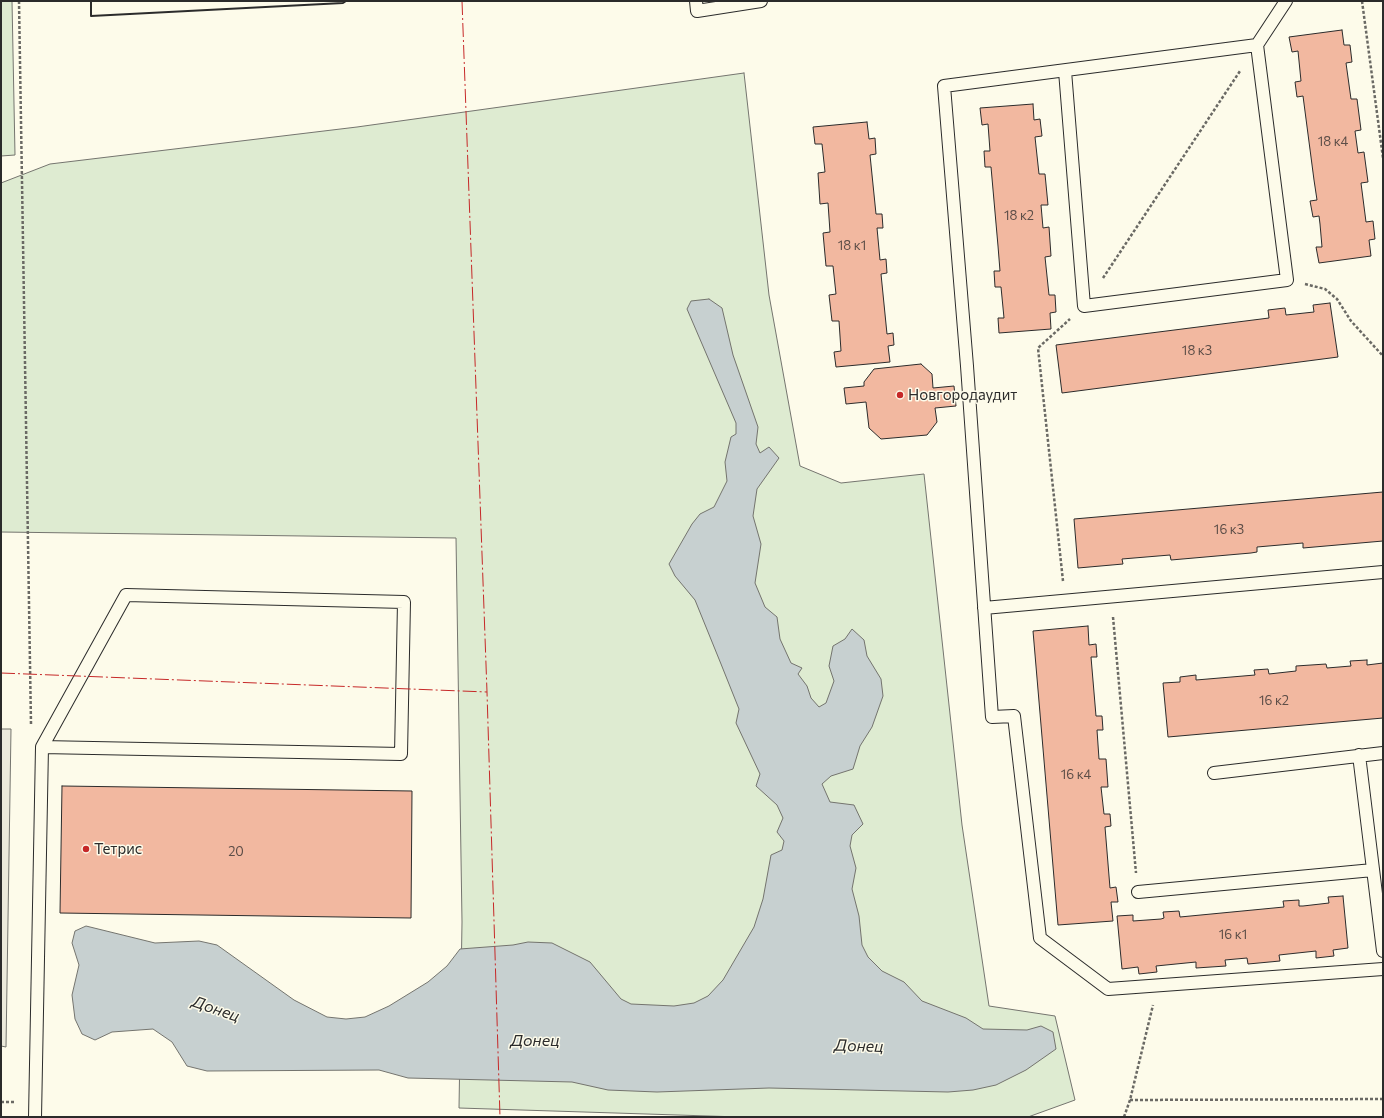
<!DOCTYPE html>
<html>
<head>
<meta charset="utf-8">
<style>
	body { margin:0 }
	#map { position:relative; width:1384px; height:1118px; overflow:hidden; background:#fdfbea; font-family:Commissioner,sans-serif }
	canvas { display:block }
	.frame { position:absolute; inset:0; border:2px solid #2b2b2b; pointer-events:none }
</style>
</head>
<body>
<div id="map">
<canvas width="1384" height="1118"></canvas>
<div class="frame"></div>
</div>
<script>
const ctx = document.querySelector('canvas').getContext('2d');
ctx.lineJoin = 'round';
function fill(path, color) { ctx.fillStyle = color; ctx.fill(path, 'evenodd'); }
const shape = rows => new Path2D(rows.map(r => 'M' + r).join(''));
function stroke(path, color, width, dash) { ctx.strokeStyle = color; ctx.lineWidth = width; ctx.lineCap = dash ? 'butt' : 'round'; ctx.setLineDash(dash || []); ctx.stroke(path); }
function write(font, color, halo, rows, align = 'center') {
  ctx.font = font + ' Commissioner,sans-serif'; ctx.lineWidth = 3; ctx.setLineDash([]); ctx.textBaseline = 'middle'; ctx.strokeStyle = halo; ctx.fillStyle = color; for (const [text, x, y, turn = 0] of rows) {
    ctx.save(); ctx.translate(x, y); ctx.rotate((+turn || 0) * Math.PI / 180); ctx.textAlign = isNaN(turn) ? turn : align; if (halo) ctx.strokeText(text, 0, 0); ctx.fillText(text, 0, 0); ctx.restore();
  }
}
const green = shape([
	[1,1,12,1,15,155,1,156,1,1],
	[744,73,769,295,800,466,841,483,924,474,962,825,989,1006,1055,1016,1075,1100,1028,1117,740,1117,459,1108,462,922,456,538,1,532,1,183,50,164,357,127,744,73]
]);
fill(green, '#deebd1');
stroke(green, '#74746e', 1);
const parking = shape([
	[1,729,11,729,6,1047,1,1046,1,729]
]);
fill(parking, '#eceadb');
stroke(parking, '#74746e', 1);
const water = shape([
	[709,299,722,308,733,355,758,427,756,444,760,453,769,447,779,458,757,489,753,516,761,544,755,583,765,607,777,617,780,639,791,663,802,668,798,674,807,686,811,698,819,707,826,703,834,681,829,666,833,646,845,639,852,629,864,640,867,656,881,679,883,696,872,727,860,746,853,769,831,776,822,784,830,802,854,805,863,824,852,835,850,846,856,868,852,889,859,916,862,945,868,957,882,971,904,982,922,1001,966,1018,983,1029,1027,1030,1041,1026,1053,1032,1056,1049,1026,1070,996,1085,973,1090,948,1092,769,1088,657,1092,608,1090,572,1082,408,1078,379,1070,207,1071,187,1066,172,1042,153,1029,112,1032,95,1040,82,1034,75,1019,72,995,79,965,72,943,75,931,86,926,155,943,199,941,217,945,294,1000,327,1017,346,1019,365,1017,389,1006,428,982,447,966,460,949,513,945,528,942,552,943,590,962,621,999,631,1004,674,1006,694,1003,708,996,723,980,754,927,763,899,771,855,782,850,784,841,777,832,783,818,777,805,756,786,760,774,736,723,739,709,721,664,695,600,675,576,669,564,692,524,700,514,714,507,727,481,725,462,731,437,736,434,736,423,687,309,691,301,709,299]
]);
fill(water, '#c7d0d0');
stroke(water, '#74746e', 1);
const building = shape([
	[1342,30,1344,45,1350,45,1352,62,1346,63,1351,99,1357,99,1361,130,1355,131,1358,153,1364,152,1368,182,1361,183,1366,222,1373,221,1375,239,1369,240,1371,256,1319,263,1316,247,1322,247,1320,224,1319,216,1313,217,1310,201,1317,200,1314,180,1303,96,1297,97,1295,82,1301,81,1298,51,1292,52,1289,37,1342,30],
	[1033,104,1034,120,1040,119,1042,136,1035,137,1039,174,1045,174,1048,205,1041,205,1043,228,1049,227,1051,256,1045,257,1049,295,1055,295,1056,312,1050,313,1051,329,999,333,998,318,1004,318,1001,287,995,287,994,271,1000,271,998,246,991,167,985,167,984,151,990,151,988,124,982,125,980,108,1033,104],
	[867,122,869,139,875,138,876,154,870,155,876,214,882,214,883,228,877,228,880,260,886,259,887,273,881,274,887,334,893,333,894,345,888,346,890,362,836,367,834,352,841,351,839,321,832,321,829,295,836,294,833,266,826,266,823,233,830,232,828,203,820,204,818,173,825,172,822,144,815,144,813,127,867,122],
	[1330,303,1338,357,1062,393,1056,345,1269,318,1268,310,1285,308,1286,315,1314,312,1313,305,1330,303],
	[921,364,932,374,933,388,954,386,956,406,935,408,937,422,927,435,881,439,869,428,866,402,846,404,844,388,864,386,864,382,874,369,921,364],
	[1383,492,1383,541,1303,548,1303,543,1257,547,1257,552,1251,553,1171,560,1170,555,1122,559,1123,564,1078,568,1074,519,1383,492],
	[1088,626,1089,645,1096,644,1097,657,1091,657,1096,716,1102,716,1103,730,1097,730,1099,759,1106,759,1108,787,1101,787,1104,814,1110,814,1111,826,1105,827,1110,888,1116,887,1118,902,1111,902,1113,921,1058,925,1033,631,1088,626],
	[1367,660,1367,665,1383,663,1383,718,1168,737,1163,683,1180,682,1180,677,1196,675,1196,680,1255,675,1254,670,1268,669,1269,674,1296,671,1296,666,1326,664,1327,668,1351,666,1350,661,1367,660],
	[62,786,412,791,411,918,60,913,62,786],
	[1343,896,1348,948,1333,950,1334,956,1316,958,1316,951,1279,955,1280,961,1248,964,1247,958,1225,960,1226,966,1196,968,1196,962,1156,966,1157,972,1139,974,1138,967,1122,969,1117,916,1133,915,1133,921,1161,919,1164,918,1163,912,1179,911,1180,917,1284,907,1283,901,1299,900,1299,906,1303,906,1329,903,1328,897,1343,896]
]);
fill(building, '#f2b8a0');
stroke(building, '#2b2b2b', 1);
const service = shape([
	[696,1,697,11,761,1],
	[1257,45,944,86,967,366,992,717,1014,716,1040,938,1108,989,1383,969],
	[1065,71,1084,306,1287,280,1257,45,1286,1],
	[984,608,1383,572],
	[1359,755,1383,951],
	[1214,773,1383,753],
	[1138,892,1373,870],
	[35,1117,42,747,126,595,404,602,401,754,42,747]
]);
stroke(service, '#2b2b2b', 14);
stroke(shape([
	[19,1,31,724],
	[1362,1,1383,158],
	[1103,278,1240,71],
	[1305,284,1325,289,1337,299,1351,321,1383,356],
	[1063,581,1038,348,1070,319],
	[1113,617,1136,873],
	[1130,1100,1383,1099],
	[1,1102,16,1102],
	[1124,1117,1130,1100,1153,1005]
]), '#6a6964', 2.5, [3, 2]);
stroke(service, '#fdfbea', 12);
stroke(shape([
	[91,1,91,16,343,3,346,1]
]), '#2b2b2b', 2);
stroke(shape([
	[462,1,487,692,500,1117],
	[1,673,487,692]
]), '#c62828', 1, [14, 3, 2, 3]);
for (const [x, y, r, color] of [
	[900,395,4,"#c62828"],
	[86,849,4,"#c62828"]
]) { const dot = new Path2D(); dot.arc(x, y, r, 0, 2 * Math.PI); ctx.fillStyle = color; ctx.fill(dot); stroke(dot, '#fdfbea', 1.5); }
write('13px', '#5d4e48', null, [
	["18 к4",1333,142],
	["18 к2",1019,216],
	["18 к1",852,246],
	["18 к3",1197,351],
	["16 к3",1229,530],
	["16 к2",1274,701],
	["16 к4",1076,775],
	["20",236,852],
	["16 к1",1233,935]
]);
write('15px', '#2b2b2b', '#fdfbea', [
	["Новгородаудит",908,395],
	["Тетрис",94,849]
], 'left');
write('italic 16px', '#2b2b2b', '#fdfbea', [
	["Донец",216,1009,19],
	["Донец",535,1041],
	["Донец",859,1046,2]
]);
</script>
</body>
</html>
